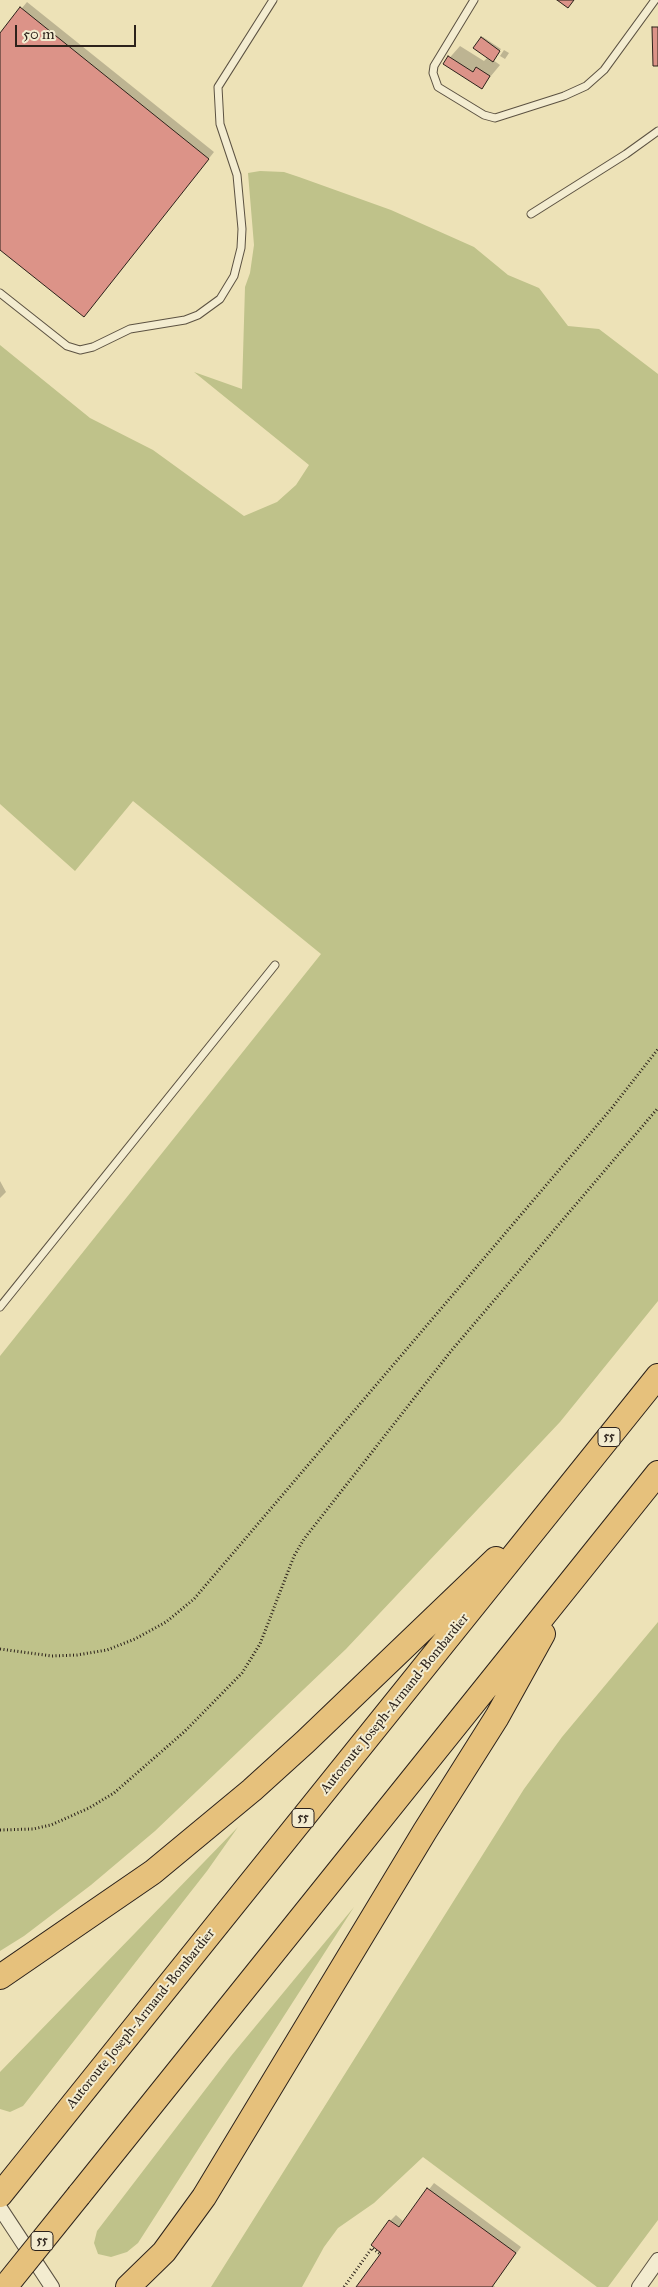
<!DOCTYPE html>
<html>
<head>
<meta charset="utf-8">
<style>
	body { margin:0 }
	#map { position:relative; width:658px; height:2287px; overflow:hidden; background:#ede2b7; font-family:"IM FELL Great Primer",serif }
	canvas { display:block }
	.scale { position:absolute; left:15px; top:25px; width:121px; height:22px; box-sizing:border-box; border:2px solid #2c221b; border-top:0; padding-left:6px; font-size:15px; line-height:18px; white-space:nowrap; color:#2c221b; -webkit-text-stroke:4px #f3ecd0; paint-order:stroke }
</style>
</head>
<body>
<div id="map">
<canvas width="658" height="2287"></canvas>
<div class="scale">50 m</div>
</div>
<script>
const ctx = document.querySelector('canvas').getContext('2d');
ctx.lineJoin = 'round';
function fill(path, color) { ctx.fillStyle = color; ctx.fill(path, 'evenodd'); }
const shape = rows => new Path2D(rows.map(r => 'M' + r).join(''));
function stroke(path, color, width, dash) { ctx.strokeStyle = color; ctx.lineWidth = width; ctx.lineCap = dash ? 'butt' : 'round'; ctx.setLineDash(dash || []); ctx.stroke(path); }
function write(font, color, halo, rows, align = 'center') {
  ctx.font = font + ' "IM FELL Great Primer",serif'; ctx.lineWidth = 4; ctx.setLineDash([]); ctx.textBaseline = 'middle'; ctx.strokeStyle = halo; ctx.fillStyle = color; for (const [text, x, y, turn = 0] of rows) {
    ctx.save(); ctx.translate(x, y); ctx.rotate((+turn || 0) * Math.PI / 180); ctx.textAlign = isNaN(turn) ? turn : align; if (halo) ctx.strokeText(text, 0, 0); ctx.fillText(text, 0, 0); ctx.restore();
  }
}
fill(shape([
	[260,171,284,172,299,177,391,210,474,247,508,275,539,288,568,326,599,329,658,374,658,1301,560,1422,346,1649,155,1831,91,1885,24,1936,0,1951,0,1356,321,954,133,801,75,871,0,804,0,345,90,418,153,450,244,516,277,502,296,485,309,465,194,372,242,389,245,287,250,273,254,245,248,173],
	[658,1622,658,2220,608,2287,597,2287,423,2157,374,2203,338,2228,324,2247,302,2287,211,2287,524,1789,562,1737],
	[238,1827,207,1871,23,2106,10,2112,0,2109,0,2072],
	[354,1907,138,2243,127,2252,111,2257,98,2254,94,2243,97,2231,231,2056]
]), '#bfc28a');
fill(shape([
	[27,2,214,152,90,309,0,249,0,35],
	[483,37,501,49,493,60,500,65,481,88,445,63,460,46,484,61,488,57,481,38],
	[504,50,509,53,505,59,500,56],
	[0,1181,6,1192,0,1198],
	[434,2183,521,2247,493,2285,495,2287,357,2287,382,2252,390,2221,396,2215,404,2222]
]), '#0003');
const building = shape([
	[557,0,574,0,568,8,557,0],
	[20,7,209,159,84,317,0,250,0,33,20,7],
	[652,27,658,27,658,66,653,66,652,27],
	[481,37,500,51,493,62,473,48,481,37],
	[448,56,473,72,476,67,490,76,482,89,443,64,448,56],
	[427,2188,516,2253,492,2287,356,2287,381,2253,371,2245,389,2220,399,2227,427,2188]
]);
fill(building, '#dc9388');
stroke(building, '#2c221b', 1);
const lane = shape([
	[474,0,434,66,433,73,438,87,484,115,495,118,564,96,586,86,604,70,655,0],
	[531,214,626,154,658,131],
	[0,293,67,346,80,350,93,347,130,329,185,320,198,315,220,299,234,276,241,248,242,229,237,175,220,124,218,87,273,0],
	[0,1307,275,965]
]);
const street = shape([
	[0,2208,52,2287],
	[639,2287,658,2260]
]);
const highway = shape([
	[0,1977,153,1872,252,1790,305,1742,496,1559],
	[0,2195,658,1376],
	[79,2195,658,1473],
	[128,2287,164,2252,204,2197,425,1831,497,1717,543,1634]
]);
stroke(lane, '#5c5242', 9);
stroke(street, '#5c5242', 16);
stroke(highway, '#2c221b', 26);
stroke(shape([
	[0,1649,52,1656,77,1655,107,1650,135,1639,166,1622,194,1599,611,1109,658,1049],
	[0,1830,33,1829,51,1825,89,1808,114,1793,184,1732,242,1673,260,1644,294,1556,304,1539,451,1351,658,1108],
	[344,2287,372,2248,380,2254]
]), '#2c221b', 3, [1, 2.5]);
stroke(lane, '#f3ecd0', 7);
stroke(street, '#f3ecd0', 14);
stroke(highway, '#e6c17c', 24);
const highwayBridge = shape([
	[5,2287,79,2195]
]);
stroke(highwayBridge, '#2c221b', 26, []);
stroke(highwayBridge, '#e6c17c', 24);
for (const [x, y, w] of [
	[609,1437,22],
	[303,1818,22],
	[42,2241,22]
]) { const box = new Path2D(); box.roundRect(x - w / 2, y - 9.5, w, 19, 4); ctx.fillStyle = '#f3ecd0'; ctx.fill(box); stroke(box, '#2c221b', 1); }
write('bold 12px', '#2c221b', null, [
	["55",609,1437],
	["55",303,1818],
	["55",42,2241]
]);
write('14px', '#2c221b', '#f3ecd0', [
	["Autoroute Joseph-Armand-Bombardier",395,1704,-51],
	["Autoroute Joseph-Armand-Bombardier",141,2019,-51]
]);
</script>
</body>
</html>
